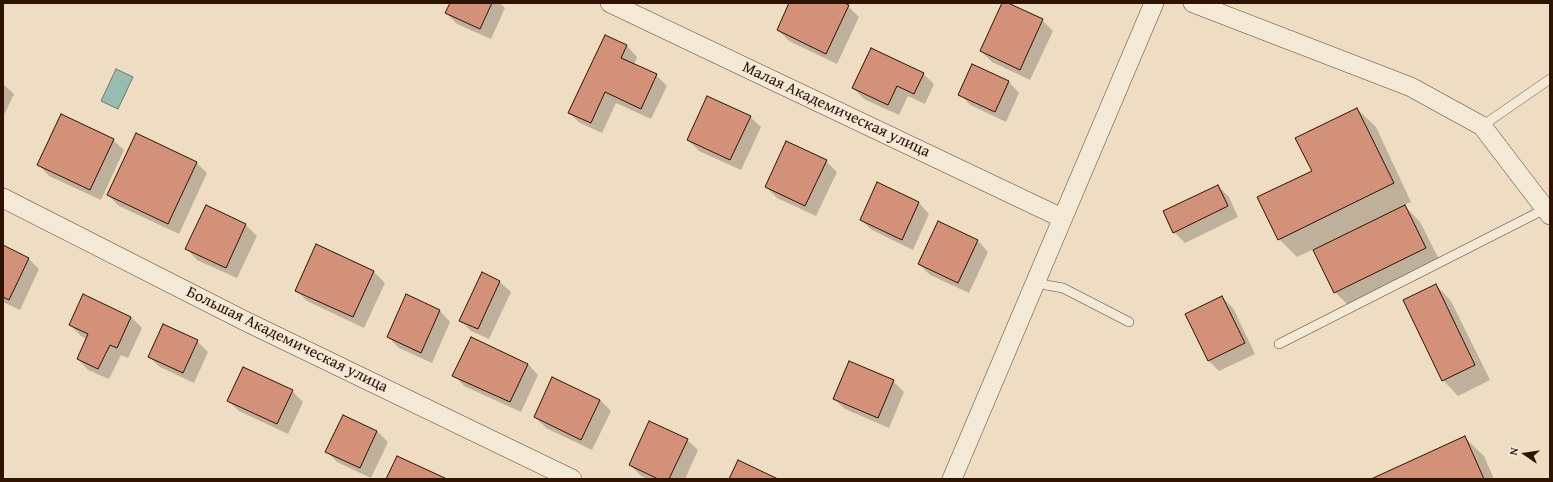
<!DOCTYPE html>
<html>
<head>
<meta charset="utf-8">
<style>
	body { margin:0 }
	#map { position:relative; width:1553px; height:482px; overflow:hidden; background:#eeddc2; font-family:"Gentium Book Plus",serif }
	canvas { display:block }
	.frame { position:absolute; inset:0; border:4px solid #2e1302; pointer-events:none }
	.north { position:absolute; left:1505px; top:434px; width:40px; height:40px; -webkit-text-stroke:3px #f4e9d7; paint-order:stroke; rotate:283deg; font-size:11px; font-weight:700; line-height:16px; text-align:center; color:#2e1302 }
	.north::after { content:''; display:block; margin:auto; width:14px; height:18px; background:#2e1302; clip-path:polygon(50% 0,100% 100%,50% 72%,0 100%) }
</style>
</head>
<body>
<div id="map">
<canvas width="1553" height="482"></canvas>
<div class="frame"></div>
<div class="north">N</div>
</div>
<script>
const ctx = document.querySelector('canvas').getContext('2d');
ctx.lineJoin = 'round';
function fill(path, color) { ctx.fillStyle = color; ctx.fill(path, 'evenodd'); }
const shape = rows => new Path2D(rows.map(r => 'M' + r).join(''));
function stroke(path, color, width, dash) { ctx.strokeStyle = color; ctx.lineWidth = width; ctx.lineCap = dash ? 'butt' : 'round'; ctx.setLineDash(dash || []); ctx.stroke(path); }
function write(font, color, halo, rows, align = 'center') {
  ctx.font = font + ' "Gentium Book Plus",serif'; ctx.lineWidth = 3.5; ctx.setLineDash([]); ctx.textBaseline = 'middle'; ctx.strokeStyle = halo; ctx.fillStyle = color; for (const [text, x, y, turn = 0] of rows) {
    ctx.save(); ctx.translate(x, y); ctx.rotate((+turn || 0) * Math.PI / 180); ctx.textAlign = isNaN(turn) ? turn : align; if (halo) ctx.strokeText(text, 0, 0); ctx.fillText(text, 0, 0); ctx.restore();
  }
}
const water = shape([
	[116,69,133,77,118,109,101,101,116,69]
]);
fill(water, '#99bcb0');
stroke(water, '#6e786a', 1);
fill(shape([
	[451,3,500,3,505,8,491,39,457,24,446,13],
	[791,3,841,3,848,6,859,17,837,64,789,41,778,30],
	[1003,3,1042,20,1053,31,1030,80,992,62,981,51],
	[627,46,637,57,634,65,656,75,667,86,651,119,616,103,602,133,580,123,569,113],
	[973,65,1009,82,1019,93,1006,122,970,105,960,94],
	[923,74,934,84,925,104,908,96,899,115,864,99,853,88],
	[3,84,14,94,3,117],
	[1357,109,1376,127,1411,202,1404,205,1420,222,1441,263,1350,307,1335,292,1314,249,1297,257,1279,239,1313,172],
	[750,117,761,127,741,170,699,151,688,140],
	[113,140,124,150,101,200,49,176,39,165],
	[826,161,837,172,816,216,777,198,766,187],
	[197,163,207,173,179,234,119,206,108,195],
	[1218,186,1229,197,1238,217,1185,243,1174,232],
	[919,203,929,214,913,250,872,230,861,220],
	[207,207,246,225,257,236,237,278,197,260,187,249],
	[939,222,978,241,988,252,969,293,930,275,919,264],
	[317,245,374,272,385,283,364,328,307,301,296,290],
	[3,247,28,258,39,269,20,310,3,302],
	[482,273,500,282,511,292,489,339,471,331,460,320],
	[1436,285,1451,301,1490,380,1458,396,1443,380],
	[1222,297,1233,308,1255,354,1219,371,1209,361],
	[440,311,450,322,432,363,399,348,388,337],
	[131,317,142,328,128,358,121,355,109,379,88,370,78,359,87,339,81,336,70,325],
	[197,341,208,352,194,383,160,367,149,357],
	[528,364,538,375,521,412,464,386,454,375],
	[893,381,904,392,889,428,845,409,834,399],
	[292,391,303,402,288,434,239,411,228,401],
	[600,400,611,411,592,450,546,428,535,417],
	[343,416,377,431,388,442,371,478,337,462,326,451],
	[1465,438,1484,456,1494,479,1373,479],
	[687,440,698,450,685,479,647,479,641,476,630,465]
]), '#0003');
const building = shape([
	[450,3,492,3,480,29,445,13,450,3],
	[789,3,844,3,849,5,826,54,777,30,789,3],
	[1002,3,1008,3,1043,19,1020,70,980,51,1002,3],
	[605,35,627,45,621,58,657,74,641,109,605,92,591,123,568,113,605,35],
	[871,48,924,73,914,94,897,86,888,105,852,88,871,48],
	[972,64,1009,81,995,112,958,95,972,64],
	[707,96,751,116,730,160,687,140,707,96],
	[1357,108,1394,183,1278,240,1257,197,1312,171,1295,138,1357,108],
	[61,114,114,139,90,190,37,165,61,114],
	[136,133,197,162,168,224,107,195,136,133],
	[786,141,827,160,805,206,765,187,786,141],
	[877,182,919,202,902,240,860,220,877,182],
	[1218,185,1228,206,1173,233,1163,211,1218,185],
	[206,205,246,224,226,268,185,249,206,205],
	[1405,205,1426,248,1334,293,1313,250,1405,205],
	[938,221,978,240,958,283,918,264,938,221],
	[316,244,374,271,353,317,295,291,316,244],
	[3,245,29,258,9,300,3,297,3,245],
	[482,272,500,281,478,329,459,321,482,272],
	[1436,284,1475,365,1442,381,1403,300,1436,284],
	[83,294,131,317,117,348,110,345,98,369,77,359,88,334,69,325,83,294],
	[406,294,440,310,421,353,387,337,406,294],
	[1222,296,1245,343,1208,361,1185,314,1222,296],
	[163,324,198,340,183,373,148,357,163,324],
	[471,337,528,364,510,402,452,376,471,337],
	[849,361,894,380,878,418,833,399,849,361],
	[243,367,293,390,277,424,227,401,243,367],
	[552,377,600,400,581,440,534,417,552,377],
	[343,415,377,431,360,468,325,452,343,415],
	[649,421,688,439,669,479,658,479,629,465,649,421],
	[1465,436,1484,479,1371,479,1465,436],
	[397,456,447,479,386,479,397,456],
	[738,460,778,479,729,479,738,460]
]);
fill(building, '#d3917a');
stroke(building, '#2e1302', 1);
const service = shape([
	[1482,126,1550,79],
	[1035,283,1063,288,1129,322],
	[1279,344,1545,209]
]);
const minor = shape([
	[610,3,1062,218],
	[1193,3,1411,87,1482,126,1550,215],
	[3,198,245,321,572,479],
	[952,479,1154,3]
]);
stroke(service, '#5e4632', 10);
stroke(minor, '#5e4632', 20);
stroke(service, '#f4e9d7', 9);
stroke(minor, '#f4e9d7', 19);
write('16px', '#2e1302', '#f4e9d7', [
	["Малая Академическая улица",836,110,25],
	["Большая Академическая улица",287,340,26]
]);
</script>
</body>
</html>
